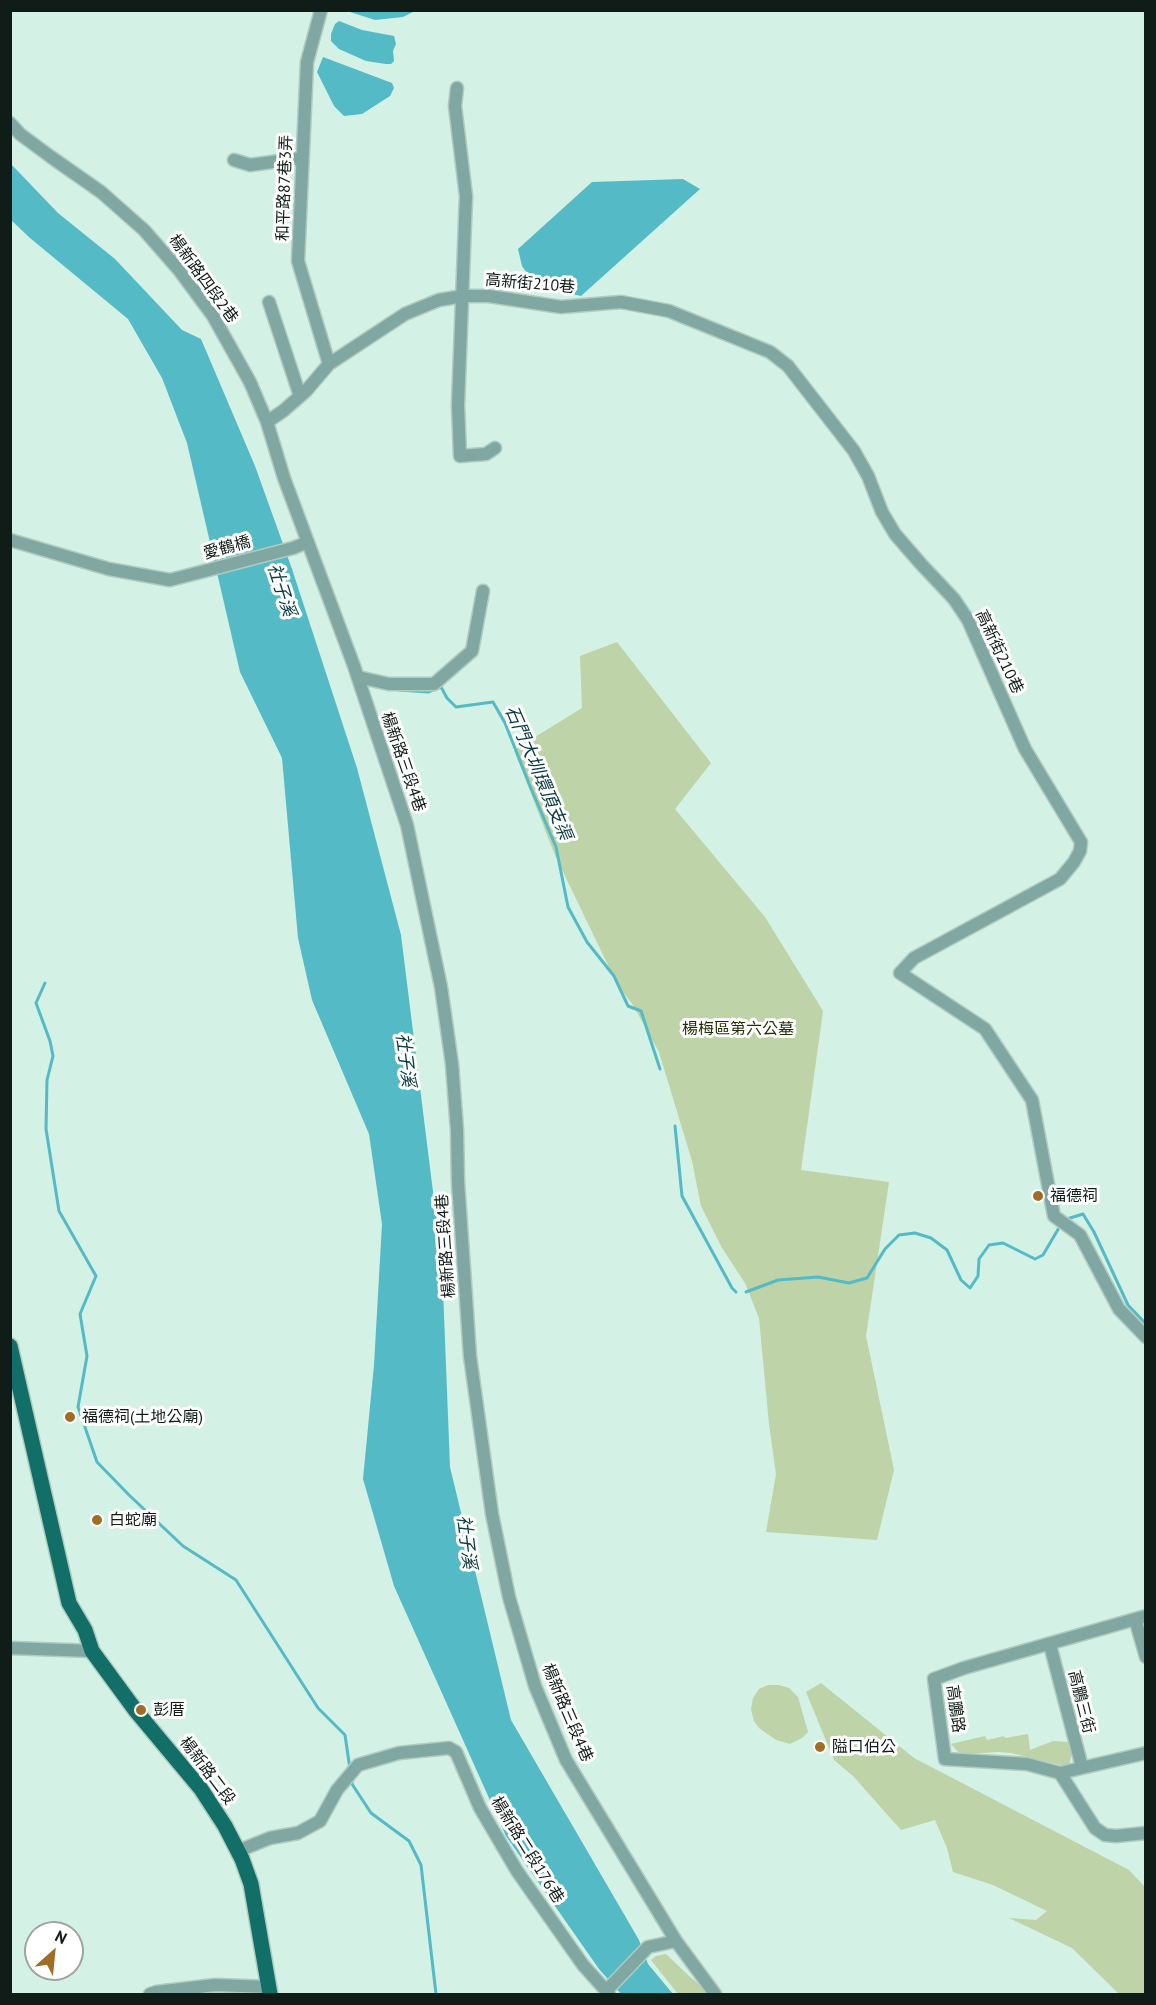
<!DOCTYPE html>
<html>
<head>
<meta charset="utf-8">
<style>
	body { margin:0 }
	#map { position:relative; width:1156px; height:2005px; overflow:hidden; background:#d3f1e4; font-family:"PT Sans",sans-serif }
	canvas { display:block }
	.frame { position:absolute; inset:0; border:12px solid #101c17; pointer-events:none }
	.north { position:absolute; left:24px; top:1921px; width:60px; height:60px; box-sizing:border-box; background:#fff; border:2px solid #9fa4a2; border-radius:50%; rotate:27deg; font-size:16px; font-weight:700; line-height:24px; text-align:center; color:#101c17 }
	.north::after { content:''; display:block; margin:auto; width:21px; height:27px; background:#a16d25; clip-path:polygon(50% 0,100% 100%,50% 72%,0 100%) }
</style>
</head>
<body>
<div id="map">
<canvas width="1156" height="2005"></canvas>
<div class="frame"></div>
<div class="north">N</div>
</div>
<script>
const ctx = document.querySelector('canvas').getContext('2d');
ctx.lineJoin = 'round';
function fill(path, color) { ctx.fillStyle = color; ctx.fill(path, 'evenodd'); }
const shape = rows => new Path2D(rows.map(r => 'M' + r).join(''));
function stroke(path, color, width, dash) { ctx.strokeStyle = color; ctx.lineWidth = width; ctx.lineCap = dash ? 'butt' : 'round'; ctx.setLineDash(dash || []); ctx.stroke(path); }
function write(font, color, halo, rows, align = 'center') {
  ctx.font = font + ' "PT Sans","Noto Sans TC",sans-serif'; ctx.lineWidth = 6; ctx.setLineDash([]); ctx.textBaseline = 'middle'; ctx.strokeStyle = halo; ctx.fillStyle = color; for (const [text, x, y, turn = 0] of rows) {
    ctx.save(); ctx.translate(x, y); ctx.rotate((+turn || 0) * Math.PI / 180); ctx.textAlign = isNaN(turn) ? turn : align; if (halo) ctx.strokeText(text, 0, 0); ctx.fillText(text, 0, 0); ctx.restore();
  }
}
fill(shape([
	[617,642,711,763,675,809,765,917,823,1011,801,1170,889,1182,866,1336,894,1470,877,1540,766,1532,776,1474,769,1424,759,1318,745,1283,722,1248,701,1206,692,1161,659,1052,633,1005,617,984,554,853,514,750,582,708,580,656],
	[821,1683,914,1758,1129,1870,1145,1887,1145,1994,1119,1994,1072,1948,1009,1918,1036,1920,1047,1911,993,1885,953,1872,947,1848,935,1820,901,1830,853,1776,834,1760,806,1692],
	[768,1685,779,1685,789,1688,798,1697,808,1732,802,1738,790,1744,776,1740,759,1728,754,1721,751,1709,753,1698,759,1689],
	[1028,1734,1030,1750,1053,1741,1068,1742,1072,1751,1069,1767,1011,1753,998,1752,968,1754,958,1752,951,1744,985,1736,987,1740,1004,1736,1005,1738],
	[666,1954,689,1976,711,1994,678,1994,651,1960,656,1956]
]), '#bed3a7');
fill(shape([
	[347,11,415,10,415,11,403,17,375,20],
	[339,21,362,30,394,36,396,44,393,51,394,61,391,64,386,64,366,61,339,49,331,41,331,34,335,24],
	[323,57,392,83,394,88,390,96,362,114,344,116,334,106,317,72],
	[10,163,58,213,115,259,182,330,201,339,255,466,292,569,357,768,401,935,442,1264,450,1467,511,1720,639,1940,648,1964,673,1994,621,1994,599,1969,506,1836,394,1586,363,1479,374,1365,382,1224,369,1134,312,1000,298,938,282,758,240,672,187,443,162,378,128,319,30,238,11,220],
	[683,179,700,189,581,296,536,286,522,266,518,249,592,182]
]), '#54bac6');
stroke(shape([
	[399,690,428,692,441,687,447,698,456,707,493,702,505,723,530,786,556,847,568,907,587,942,614,976,628,1006,641,1011,660,1069],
	[45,983,36,1003,50,1041,53,1056,47,1080,46,1129,59,1211,96,1276,80,1314,87,1356,78,1407,97,1462,129,1495,183,1546,236,1580,318,1708,345,1735,350,1769],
	[675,1126,682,1196,732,1288,736,1292],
	[1067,1219,1083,1214,1094,1232,1128,1305,1146,1324],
	[746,1292,778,1280,818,1277,849,1283,867,1278,885,1249,899,1235,915,1233,931,1238,947,1250,961,1280,970,1288,978,1276,979,1259,989,1245,1003,1243,1035,1259,1043,1255,1060,1226],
	[352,1778,352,1784,371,1813,409,1841,421,1865,436,1994]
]), '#54bac6', 3);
const minor = shape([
	[321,10,307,62,298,261,329,364],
	[457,88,455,106,466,196,458,405,460,456,486,454,495,448],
	[10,123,20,134,51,157,101,192,144,230,179,270,213,316,250,382,267,422,284,478,354,666,407,825,441,987,452,1064,457,1130,458,1182,470,1356,492,1514,509,1597,535,1686,566,1760,676,1941,715,1994],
	[234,160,250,165,302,158],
	[269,302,300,396],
	[267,422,283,411,306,391,329,364,405,314,439,300,463,296,489,296,561,307,621,302,669,311,770,352,788,366,854,451,868,476,882,512,895,534,921,564,954,599,968,620,1025,749,1081,842,1080,851,1074,862,1060,879,914,958,900,973,985,1029,1032,1100,1054,1216,1080,1235,1119,1309,1146,1337],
	[10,540,109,569,170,580,293,548,308,542],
	[358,677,389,684,434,684,472,651,483,591],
	[1146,1616,964,1668,934,1679,945,1759,1027,1764,1060,1773,1146,1753],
	[1135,1619,1146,1657],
	[1050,1645,1082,1767],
	[10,1648,92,1651],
	[1060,1773,1095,1828,1105,1835,1116,1836,1146,1833],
	[238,1851,270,1838,298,1833,320,1821,337,1790,358,1765,399,1753,449,1748,456,1752,480,1808,517,1871,583,1965,609,1994],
	[606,1991,648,1947,676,1941],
	[150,1994,156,1992,215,1985,269,1987]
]);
const major = shape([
	[10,1346,69,1603,85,1630,92,1651,136,1711,201,1789,225,1826,242,1859,251,1884,270,1994]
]);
stroke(minor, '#b0cbbf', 15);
stroke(major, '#b0cbbf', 18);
stroke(minor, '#80a7a2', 12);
stroke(major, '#126f68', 15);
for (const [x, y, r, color] of [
	[1038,1196,6,"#a16d25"],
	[70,1417,6,"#a16d25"],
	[97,1520,6,"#a16d25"],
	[141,1710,6,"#a16d25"],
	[820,1747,6,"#a16d25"]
]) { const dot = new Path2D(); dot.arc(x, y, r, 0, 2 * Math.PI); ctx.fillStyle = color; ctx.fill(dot); stroke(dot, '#fff', 2); }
write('16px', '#101c17', '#fff', [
	["和平路87巷3弄",285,188,-88],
	["楊新路四段2巷",203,279,54],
	["高新街210巷",530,284,5],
	["愛鶴橋",227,548,-15],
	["高新街210巷",999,652,65],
	["楊新路三段4巷",403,762,71],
	["楊新路三段4巷",446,1246,-94],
	["高鵬三街",1081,1702,76],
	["高鵬路",955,1709,82],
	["楊新路三段4巷",567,1713,67],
	["楊新路二段",207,1771,53],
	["楊新路二段176巷",527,1850,58]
]);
write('16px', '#1e3000', '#fff', [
	["楊梅區第六公墓",738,1029]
]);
write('16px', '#101c17', '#fff', [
	["福德祠",1050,1196],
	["福德祠(土地公廟)",82,1417],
	["白蛇廟",109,1520],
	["彭厝",153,1710],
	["隘口伯公",832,1747]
], 'left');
write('italic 18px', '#093b40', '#fff', [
	["社子溪",281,590,72],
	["石門大圳環頂支渠",538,773,67],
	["社子溪",405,1060,83],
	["社子溪",466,1542,83]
]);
</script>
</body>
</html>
